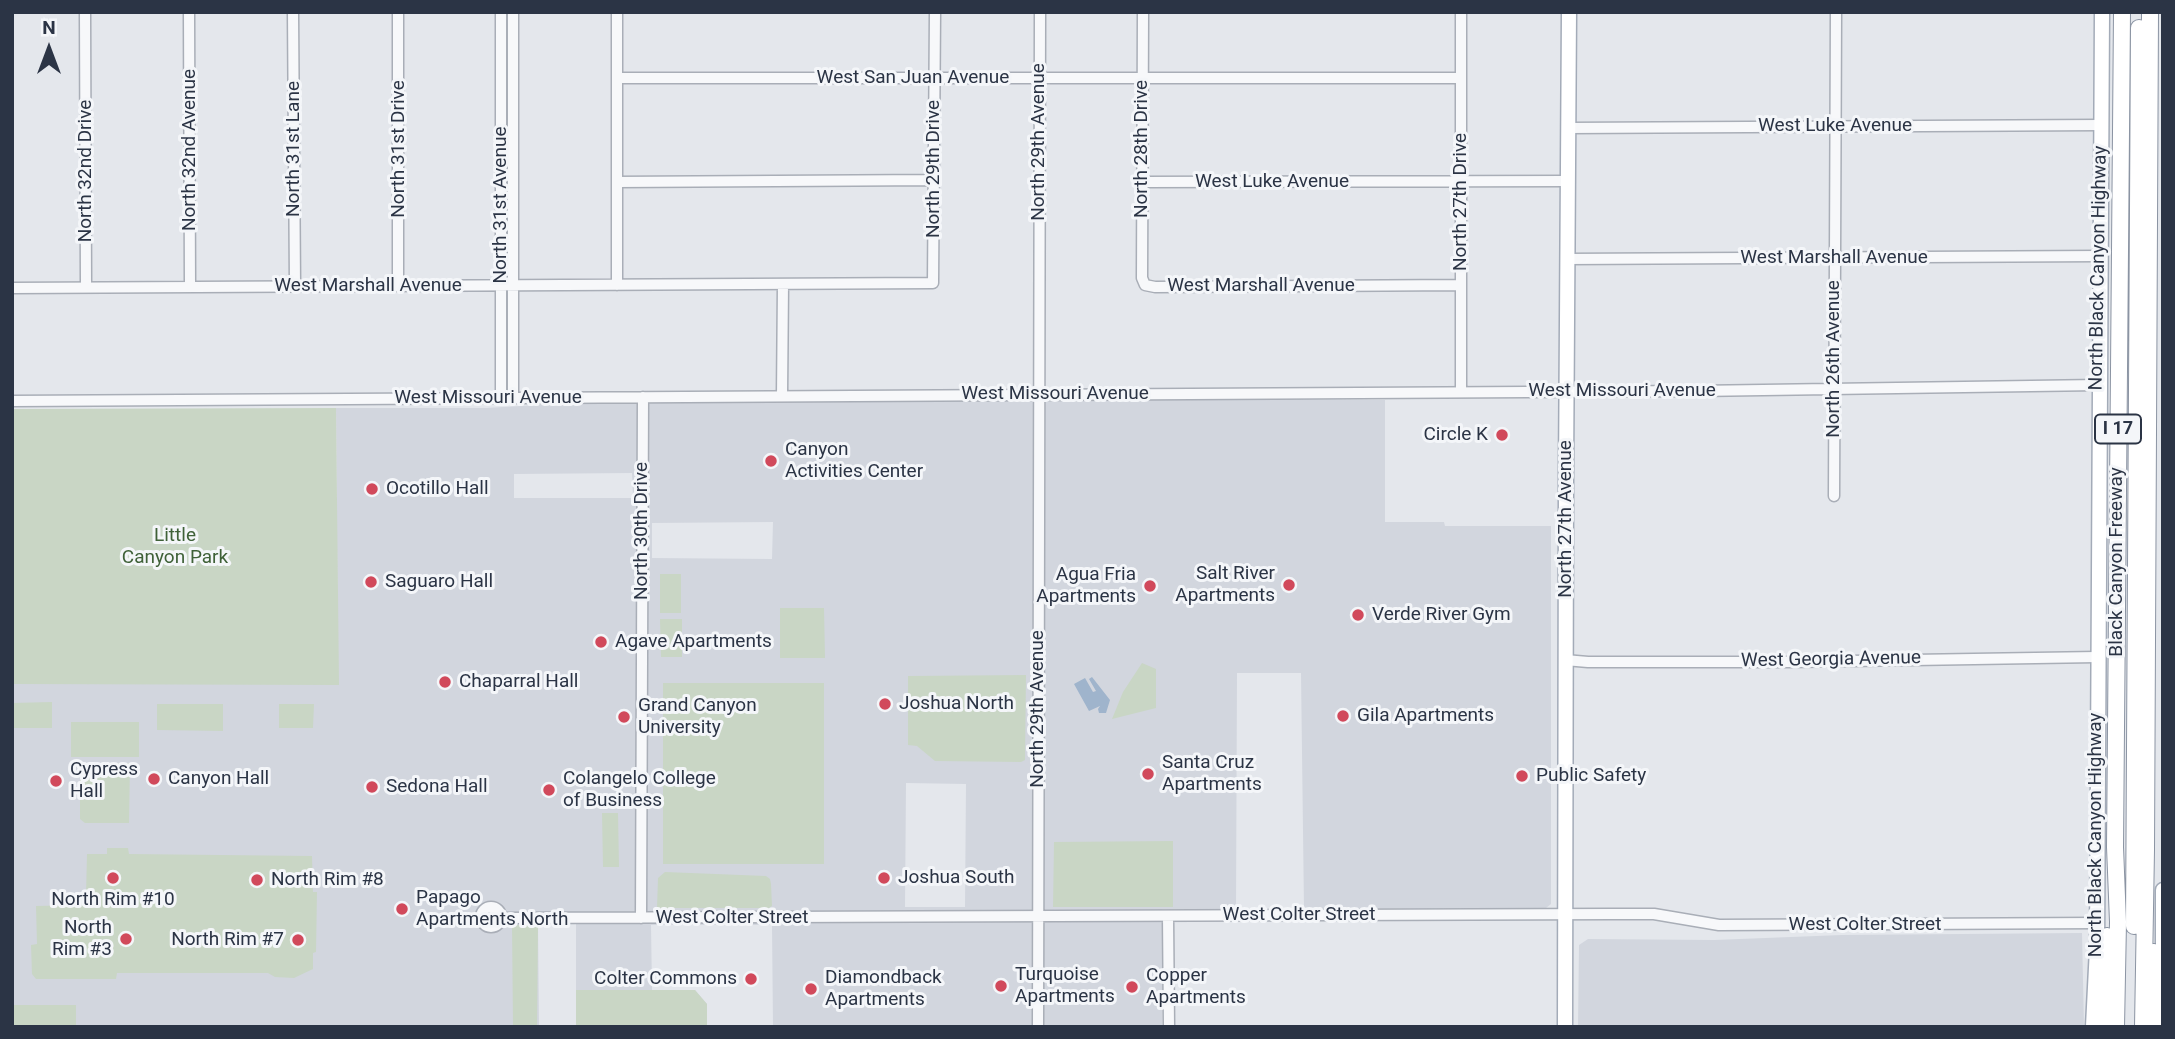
<!DOCTYPE html>
<html>
<head>
<meta charset="utf-8">
<style>
	body { margin:0 }
	#map { position:relative; width:2175px; height:1039px; overflow:hidden; background:#e4e7ec; font-family:Roboto,sans-serif }
	canvas { display:block }
	.frame { position:absolute; inset:0; border:14px solid #2b3445; pointer-events:none }
	.north { position:absolute; left:14px; top:14px; width:70px; height:70px; -webkit-text-stroke:5px #f4f6f9; paint-order:stroke; rotate:0deg; font-size:19px; font-weight:700; line-height:28px; text-align:center; color:#2b3445 }
	.north::after { content:''; display:block; margin:auto; width:24px; height:32px; background:#2b3445; clip-path:polygon(50% 0,100% 100%,50% 72%,0 100%) }
</style>
</head>
<body>
<div id="map">
<canvas width="2175" height="1039"></canvas>
<div class="frame"></div>
<div class="north">N</div>
</div>
<script>
const ctx = document.querySelector('canvas').getContext('2d');
ctx.lineJoin = 'round';
function fill(path, color) { ctx.fillStyle = color; ctx.fill(path, 'evenodd'); }
const shape = rows => new Path2D(rows.map(r => 'M' + r).join(''));
function stroke(path, color, width, dash) { ctx.strokeStyle = color; ctx.lineWidth = width; ctx.lineCap = dash ? 'butt' : 'round'; ctx.setLineDash(dash || []); ctx.stroke(path); }
function write(font, color, halo, rows, align = 'center') {
  ctx.font = font + ' Roboto,sans-serif'; ctx.lineWidth = 6; ctx.setLineDash([]); ctx.textBaseline = 'middle'; ctx.strokeStyle = halo; ctx.fillStyle = color; for (const [text, x, y, turn = 0] of rows) {
    ctx.save(); ctx.translate(x, y); ctx.rotate((+turn || 0) * Math.PI / 180); ctx.textAlign = isNaN(turn) ? turn : align; if (halo) ctx.strokeText(text, 0, 0); ctx.fillText(text, 0, 0); ctx.restore();
  }
}
fill(shape([
	[1022,398,1385,400,1385,522,1444,522,1445,526,1551,526,1551,904,1546,908,1304,909,1301,673,1237,673,1236,909,1162,909,1162,1027,773,1027,772,925,651,925,652,990,695,990,707,1004,707,1027,576,1027,576,924,538,925,539,1027,12,1027,12,684,338,684,336,408,486,408,591,402],
	[514,474,632,473,633,498,514,498],
	[773,522,772,559,652,558,652,523],
	[906,783,966,784,965,907,905,907],
	[2082,933,2084,1027,1578,1027,1579,945,1588,939,1714,940,1842,935]
]), '#d2d6de');
fill(shape([
	[336,408,339,685,12,684,12,409],
	[681,574,681,613,660,613,660,574],
	[780,608,824,608,825,658,780,658],
	[660,619,682,619,682,657,661,657],
	[1142,663,1156,669,1156,708,1112,719,1123,692],
	[1026,675,1025,760,1021,762,935,761,917,746,908,745,908,676],
	[663,683,824,683,824,864,663,864],
	[52,702,52,728,12,728,12,703],
	[157,704,223,704,223,731,157,730],
	[279,704,314,704,313,728,279,728],
	[71,722,139,722,139,757,71,757],
	[80,763,130,763,129,823,85,823,80,819],
	[602,813,618,813,619,867,603,867],
	[1173,841,1173,907,1053,907,1054,842],
	[107,848,128,848,129,854,312,856,313,892,317,892,316,952,313,953,313,969,294,978,275,977,268,973,117,973,116,979,36,979,32,974,31,945,37,944,36,906,79,905,79,899,86,895,87,854,107,854],
	[665,872,766,876,770,879,771,884,772,906,769,908,657,908,658,878],
	[512,925,538,925,537,1027,513,1027],
	[576,990,695,990,707,1004,707,1027,576,1027],
	[12,1005,76,1005,76,1027,12,1027]
]), '#c9d6c5');
fill(shape([
	[1092,677,1110,700,1106,713,1099,713,1098,709,1100,706,1089,711,1074,684,1085,678,1093,692,1096,691,1089,679]
]), '#9fb4cc');
const minor = shape([
	[85,12,86,287],
	[189,12,190,287],
	[293,12,295,286],
	[398,12,398,286],
	[501,12,501,398],
	[617,12,617,285],
	[1143,12,1142,278,1145,285,1155,287,1461,285],
	[617,78,1461,78],
	[1569,128,2101,125],
	[617,182,934,180],
	[1143,182,1569,181],
	[1567,259,2100,256],
	[12,288,933,283,935,12],
	[1461,392,1461,12],
	[782,396,783,284],
	[513,398,513,12],
	[12,401,1696,391,2098,385],
	[1834,496,1836,12],
	[1565,660,1588,662,1789,662,2097,657],
	'481 917a10 10 0 1 1 20 0a10 10 0 1 1-20 0Z',
	[1168,916,1169,1027],
	[501,918,1610,914,1654,914,1719,925,2097,923],
	[641,918,643,397],
	[1038,1027,1040,12]
]);
const major = shape([
	[2163,890,2163,968],
	[2093,1026,2097,948,2102,12],
	[1565,1027,1566,473,1569,12]
]);
const highway = shape([
	[2134,926,2139,28],
	[2154,952,2158,1027],
	[2101,1027,2107,936],
	[2116,1027,2118,922,2115,847,2122,12],
	[2143,1027,2146,850,2150,12]
]);
stroke(minor, '#a9aeb7', 13);
stroke(major, '#a3abb8', 17);
stroke(highway, '#8b94a3', 18);
stroke(minor, '#f7f8fa', 10);
stroke(major, '#fff', 14);
stroke(highway, '#fff', 16);
for (const [x, y, r, color] of [
	[1502,435,7,"#d1495b"],
	[771,461,7,"#d1495b"],
	[372,489,7,"#d1495b"],
	[371,582,7,"#d1495b"],
	[1289,585,7,"#d1495b"],
	[1150,586,7,"#d1495b"],
	[1358,615,7,"#d1495b"],
	[601,642,7,"#d1495b"],
	[445,682,7,"#d1495b"],
	[885,704,7,"#d1495b"],
	[1343,716,7,"#d1495b"],
	[624,717,7,"#d1495b"],
	[1148,774,7,"#d1495b"],
	[1522,776,7,"#d1495b"],
	[154,779,7,"#d1495b"],
	[56,781,7,"#d1495b"],
	[372,787,7,"#d1495b"],
	[549,790,7,"#d1495b"],
	[113,878,7,"#d1495b"],
	[884,878,7,"#d1495b"],
	[257,880,7,"#d1495b"],
	[402,909,7,"#d1495b"],
	[126,939,7,"#d1495b"],
	[298,940,7,"#d1495b"],
	[751,979,7,"#d1495b"],
	[1001,986,7,"#d1495b"],
	[1132,987,7,"#d1495b"],
	[811,989,7,"#d1495b"]
]) { const dot = new Path2D(); dot.arc(x, y, r, 0, 2 * Math.PI); ctx.fillStyle = color; ctx.fill(dot); stroke(dot, '#f4f6f9', 2.5); }
for (const [x, y, w] of [
	[2118,429,46]
]) { const box = new Path2D(); box.roundRect(x - w / 2, y - 14.5, w, 29, 5); ctx.fillStyle = '#f4f6f9'; ctx.fill(box); stroke(box, '#2b3445', 2); }
write('bold 18px', '#2b3445', null, [
	["I 17",2118,429]
]);
write('19px', '#2b3445', '#f4f6f9', [
	["West San Juan Avenue",913,78],
	["West Luke Avenue",1835,126],
	["North 29th Avenue",1039,142,-90],
	["North 31st Lane",294,149,-90],
	["North 31st Drive",399,149,-90],
	["North 28th Drive",1142,149,-90],
	["North 32nd Avenue",190,150,-90],
	["North 29th Drive",934,169,-90],
	["North 32nd Drive",86,171,-90],
	["West Luke Avenue",1272,182],
	["North 27th Drive",1461,202,-90],
	["North 31st Avenue",501,205,-90],
	["West Marshall Avenue",1834,258],
	["North Black Canyon Highway",2099,268,-89],
	["West Marshall Avenue",368,286],
	["West Marshall Avenue",1261,286],
	["North 26th Avenue",1834,359,-90],
	["West Missouri Avenue",1622,391],
	["West Missouri Avenue",1055,394],
	["West Missouri Avenue",488,398],
	["North 27th Avenue",1566,519,-90],
	["North 30th Drive",642,531,-90],
	["Black Canyon Freeway",2117,562,-90],
	["West Georgia Avenue",1831,660,-1],
	["North 29th Avenue",1038,709,-90],
	["North Black Canyon Highway",2096,835,-90],
	["West Colter Street",1299,915],
	["West Colter Street",732,918],
	["West Colter Street",1865,925]
]);
write('19px', '#2b3445', '#f4f6f9', [
	["Circle K",1488,435,"right"],
	["Canyon",785,450],
	["Activities Center",785,472],
	["Ocotillo Hall",386,489],
	["Salt River",1275,574,"right"],
	["Apartments",1275,596,"right"],
	["Agua Fria",1136,575,"right"],
	["Apartments",1136,597,"right"],
	["Saguaro Hall",385,582],
	["Verde River Gym",1372,615],
	["Agave Apartments",615,642],
	["Chaparral Hall",459,682],
	["Joshua North",899,704],
	["Grand Canyon",638,706],
	["University",638,728],
	["Gila Apartments",1357,716],
	["Santa Cruz",1162,763],
	["Apartments",1162,785],
	["Cypress",70,770],
	["Hall",70,792],
	["Public Safety",1536,776],
	["Canyon Hall",168,779],
	["Colangelo College",563,779],
	["of Business",563,801],
	["Sedona Hall",386,787],
	["Joshua South",898,878],
	["North Rim #8",271,880],
	["Papago",416,898],
	["Apartments North",416,920],
	["North Rim #10",113,900,"center"],
	["North",112,928,"right"],
	["Rim #3",112,950,"right"],
	["North Rim #7",284,940,"right"],
	["Turquoise",1015,975],
	["Apartments",1015,997],
	["Copper",1146,976],
	["Apartments",1146,998],
	["Diamondback",825,978],
	["Apartments",825,1000],
	["Colter Commons",737,979,"right"]
], 'left');
write('19px', '#3f6138', '#f4f6f9', [
	["Little",175,536],
	["Canyon Park",175,558]
]);
</script>
</body>
</html>
